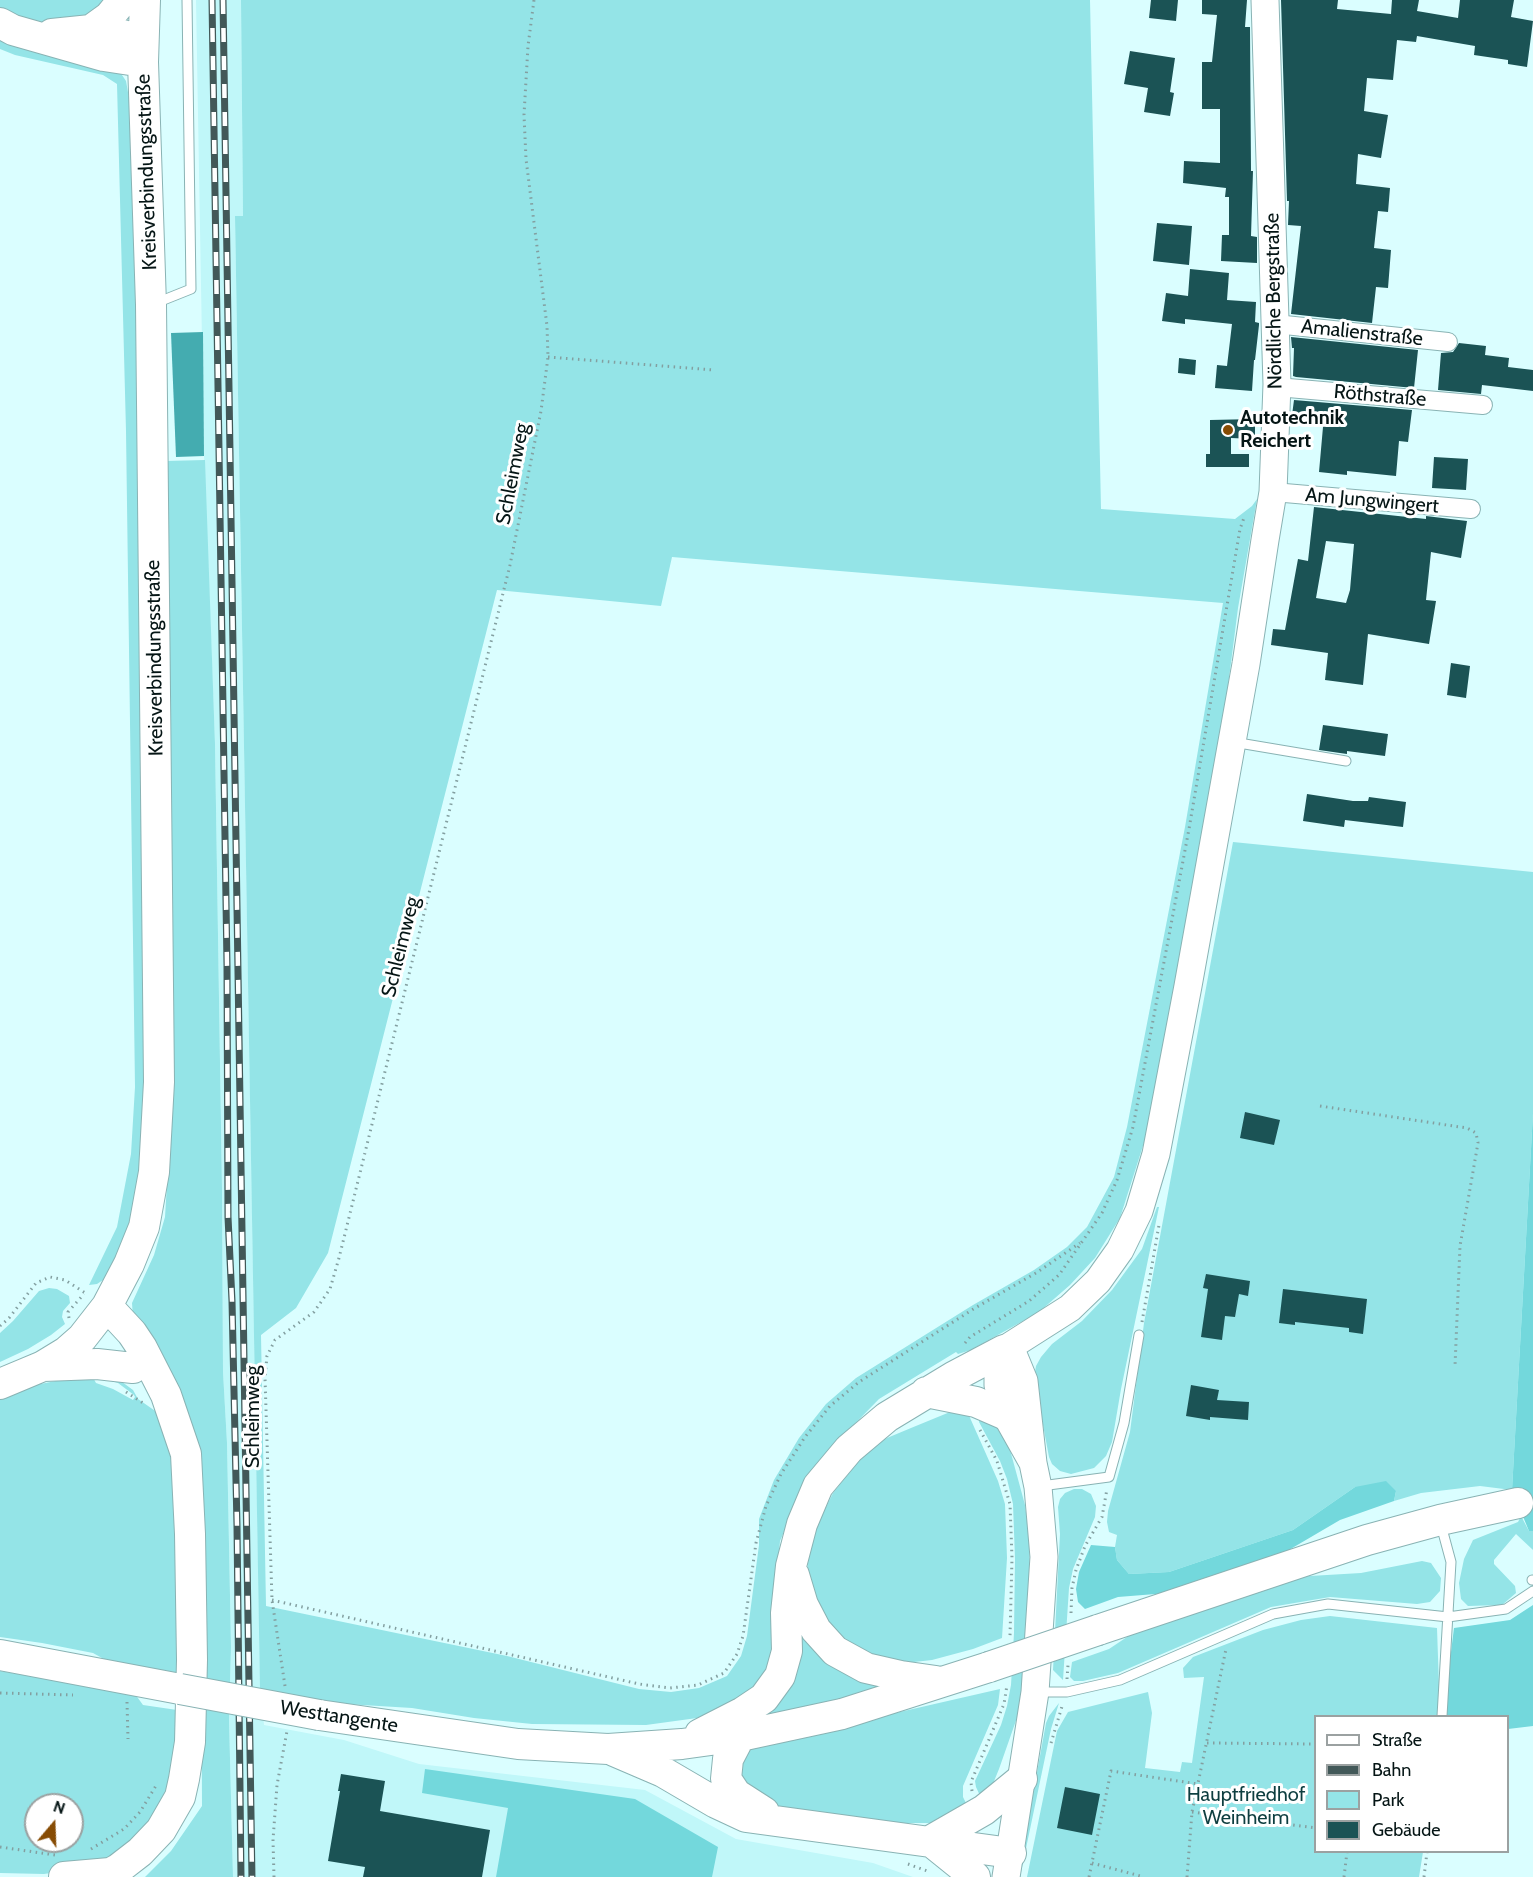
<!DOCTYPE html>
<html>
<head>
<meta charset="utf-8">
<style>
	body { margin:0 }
	#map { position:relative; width:1533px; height:1877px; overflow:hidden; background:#dafeff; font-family:Cabin,sans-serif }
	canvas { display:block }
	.legend { position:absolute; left:1314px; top:1715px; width:195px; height:138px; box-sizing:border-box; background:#fff; border:2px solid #9ba1a1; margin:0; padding:8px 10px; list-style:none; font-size:18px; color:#051515 }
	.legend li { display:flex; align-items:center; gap:12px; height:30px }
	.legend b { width:30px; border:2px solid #9ba1a1 }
	.north { position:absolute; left:24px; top:1793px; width:60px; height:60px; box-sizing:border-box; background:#fff; border:2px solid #9ba1a1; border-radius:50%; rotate:19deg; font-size:16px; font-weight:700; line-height:24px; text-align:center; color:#051515 }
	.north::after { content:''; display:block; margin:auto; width:21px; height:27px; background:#874c04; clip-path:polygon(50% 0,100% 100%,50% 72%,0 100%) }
</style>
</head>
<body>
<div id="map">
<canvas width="1533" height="1877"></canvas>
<ul class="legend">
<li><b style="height:8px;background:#fff"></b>Straße</li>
<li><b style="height:8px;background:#425858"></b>Bahn</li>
<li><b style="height:16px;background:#94e4e7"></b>Park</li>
<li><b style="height:16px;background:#1b5355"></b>Gebäude</li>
</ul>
<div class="north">N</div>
</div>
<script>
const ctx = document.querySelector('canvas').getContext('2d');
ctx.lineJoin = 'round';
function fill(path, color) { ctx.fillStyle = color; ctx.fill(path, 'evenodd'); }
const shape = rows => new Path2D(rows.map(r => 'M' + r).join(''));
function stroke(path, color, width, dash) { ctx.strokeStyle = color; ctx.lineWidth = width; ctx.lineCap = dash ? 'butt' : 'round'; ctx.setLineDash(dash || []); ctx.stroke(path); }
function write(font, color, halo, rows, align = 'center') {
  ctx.font = font + ' Cabin,sans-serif'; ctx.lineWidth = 6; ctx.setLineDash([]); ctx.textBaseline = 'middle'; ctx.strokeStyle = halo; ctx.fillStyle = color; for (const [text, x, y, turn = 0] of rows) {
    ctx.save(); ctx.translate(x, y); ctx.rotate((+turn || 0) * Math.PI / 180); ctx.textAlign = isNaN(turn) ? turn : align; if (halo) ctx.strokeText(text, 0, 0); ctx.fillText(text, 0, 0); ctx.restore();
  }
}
fill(shape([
	[196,0,241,0,243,216,235,217,260,1678,264,1725,344,1740,419,1764,645,1790,736,1839,873,1863,913,1877,233,1877,229,1719,231,1647,227,1443,223,1372,222,1190,215,744,204,456]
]), '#c0f7f9');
fill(shape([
	[0,0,110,0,107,5,75,20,53,25,30,23,0,10],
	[241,0,1090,0,1101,509,1235,519,1252,506,1257,499,1238,608,1228,686,1204,830,1148,1130,1120,1218,1095,1258,1070,1285,1039,1312,971,1350,958,1354,956,1352,879,1399,837,1442,803,1488,780,1541,777,1575,779,1632,769,1677,734,1707,697,1718,646,1725,532,1724,474,1718,412,1708,346,1704,260,1689,235,216,243,216],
	[672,557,1223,603,1185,827,1127,1127,1114,1177,1087,1227,1067,1247,1034,1270,973,1305,856,1378,826,1404,799,1438,774,1480,759,1519,759,1545,747,1636,741,1656,727,1676,699,1688,671,1692,639,1689,507,1656,266,1606,261,1335,296,1308,328,1253,497,590,661,606],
	[0,38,118,69,126,81,129,98,140,429,147,1086,142,1155,137,1193,127,1230,115,1263,103,1280,97,1284,89,1285,117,1227,131,1154,135,1087,126,431,117,84,103,75,15,55,0,49],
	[205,460,215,744,222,1190,223,1372,227,1443,231,1647,229,1719,233,1877,145,1877,171,1851,202,1806,201,1585,196,1449,133,1318,132,1303,154,1255,165,1217,169,1151,165,461],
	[1233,842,1533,872,1533,1113,1512,1490,1480,1486,1421,1493,1394,1501,1396,1491,1355,1487,1293,1530,1169,1572,1129,1574,1117,1560,1115,1547,1117,1535,1109,1532,1107,1522,1108,1511,1130,1432,1144,1323],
	[1157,1207,1159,1207,1121,1389,1112,1442,1106,1456,1094,1468,1071,1474,1060,1471,1052,1464,1049,1457,1034,1377,1036,1366,1041,1357,1052,1344,1082,1321,1112,1290,1142,1249],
	[49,1288,57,1289,69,1296,70,1303,63,1311,62,1317,65,1324,51,1335,28,1349,0,1362,0,1333,13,1321,39,1291],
	[91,1374,96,1383,113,1389,133,1400,135,1397,134,1395,118,1383,105,1379,118,1379,133,1390,138,1399,174,1424,186,1674,150,1668,149,1671,111,1663,93,1653,42,1643,0,1637,0,1392],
	[967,1411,998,1481,1005,1504,1007,1558,1002,1638,973,1649,932,1660,896,1664,866,1658,819,1618,807,1572,811,1537,833,1493,866,1452,887,1438,911,1428,950,1412],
	[979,1415,993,1422,1009,1446,1025,1505,1029,1536,1030,1574,1026,1678,1019,1712,999,1769,990,1791,982,1800,976,1787,975,1781,1001,1725,1007,1706,1011,1685,1014,1633,1015,1559,1013,1504,1007,1479,1000,1461,979,1422],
	[1074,1489,1082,1489,1091,1494,1096,1506,1095,1517,1073,1569,1069,1588,1063,1680,1053,1670,1060,1534,1058,1507,1060,1499,1065,1493],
	[1521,1516,1529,1531,1533,1531,1533,1550,1516,1534,1494,1560,1494,1564,1515,1586,1516,1593,1502,1605,1468,1606,1461,1599,1459,1583,1464,1559,1473,1540,1518,1522],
	[1422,1561,1431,1563,1441,1578,1440,1591,1430,1602,1417,1604,1330,1597,1271,1607,1118,1673,1083,1681,1074,1681,1070,1677,1072,1662,1109,1649,1133,1633,1293,1577,1361,1573],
	[1330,1616,1437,1628,1440,1716,1316,1716,1316,1852,1423,1852,1419,1877,1027,1877,1057,1731,1068,1712,1148,1692,1152,1713,1145,1768,1180,1772,1182,1762,1192,1763,1204,1677,1184,1678,1183,1668,1193,1657,1263,1630,1301,1620],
	[804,1627,903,1683,877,1693,745,1720],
	[0,1671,135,1694,143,1705,177,1710,175,1767,163,1796,147,1824,112,1857,90,1867,44,1874,0,1873],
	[36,1805,72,1805,72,1841,36,1841],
	[1000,1689,998,1705,963,1786,963,1797,970,1811,940,1823,894,1823,775,1809,738,1783,743,1754,760,1744],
	[1059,1703,1051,1729,1020,1877,1018,1877,1046,1723,1049,1716]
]), '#94e4e7');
fill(shape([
	[1533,1113,1533,1531,1529,1531,1512,1490],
	[1386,1481,1396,1491,1394,1501,1340,1520,1282,1554,1168,1593,1118,1597,1085,1609,1078,1602,1076,1589,1079,1572,1091,1545,1115,1547,1117,1560,1129,1574,1169,1572,1293,1530,1355,1487],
	[1533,1605,1533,1726,1508,1729,1508,1716,1443,1716,1454,1628,1510,1620],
	[425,1769,635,1799,718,1847,712,1877,496,1877,508,1808,422,1793]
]), '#73d8dc');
fill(shape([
	[203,332,204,456,176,457,171,333]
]), '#44acb0');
fill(shape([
	[1151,0,1178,0,1176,21,1149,18],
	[1202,0,1247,0,1245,27,1250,27,1251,171,1253,171,1251,236,1257,237,1257,263,1221,261,1222,235,1229,235,1229,197,1225,197,1226,188,1183,183,1184,161,1220,163,1220,109,1202,109,1202,62,1212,62,1217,15,1202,14],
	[1281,0,1338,0,1337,9,1391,14,1392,0,1419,0,1417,11,1458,18,1460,0,1514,0,1511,17,1533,21,1527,67,1508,64,1508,60,1474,55,1475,46,1417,36,1416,42,1397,40,1393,80,1367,78,1364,111,1388,115,1381,158,1358,154,1356,184,1390,188,1388,212,1378,211,1374,248,1391,250,1388,288,1376,287,1372,323,1291,314,1301,226,1288,225,1289,201,1287,201],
	[1130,51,1175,58,1170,92,1174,93,1170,116,1144,112,1148,88,1124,84],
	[1157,223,1192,226,1189,265,1153,261],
	[1190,269,1229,273,1227,300,1256,302,1255,322,1259,323,1259,325,1255,360,1254,360,1252,391,1215,388,1217,365,1227,366,1232,324,1185,319,1185,324,1162,321,1166,293,1188,296],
	[1291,337,1418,350,1414,388,1296,377,1293,376,1294,348,1292,348],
	[1459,343,1486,346,1485,355,1509,358,1508,367,1533,370,1533,391,1482,385,1481,394,1438,390,1441,353,1453,352],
	[1179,358,1196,360,1195,375,1178,373],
	[1294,400,1412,410,1408,442,1399,441,1396,476,1347,471,1347,475,1319,472,1323,427,1291,423],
	[1255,419,1255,439,1231,438,1231,454,1249,454,1249,467,1206,467,1206,454,1210,454,1210,420],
	[1434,457,1468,459,1466,490,1432,488],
	[1314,507,1426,519,1426,516,1467,521,1461,558,1431,552,1426,600,1436,601,1429,644,1368,634,1363,685,1325,680,1328,653,1271,645,1273,629,1285,630,1298,559,1308,561],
	[1326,541,1354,544,1350,590,1346,603,1316,598],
	[1451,663,1470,666,1466,698,1447,695],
	[1323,725,1388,734,1385,756,1347,751,1347,754,1319,750],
	[1307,794,1353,801,1368,801,1369,797,1406,802,1403,827,1345,820,1344,827,1303,821],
	[1245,1112,1280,1120,1274,1145,1240,1138],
	[1206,1274,1250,1281,1248,1296,1239,1294,1235,1317,1225,1316,1222,1340,1201,1337,1208,1289,1203,1288],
	[1283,1289,1367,1299,1363,1334,1349,1332,1349,1328,1295,1322,1295,1325,1279,1323],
	[1191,1385,1219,1390,1217,1400,1249,1402,1248,1420,1210,1417,1210,1420,1186,1416],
	[341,1774,385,1781,380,1811,490,1830,482,1877,363,1877,365,1867,328,1861,340,1791,338,1791],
	[1065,1787,1100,1794,1092,1835,1057,1828]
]), '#1b5355');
const lane = shape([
	[156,303,191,289,187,0],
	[1233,742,1346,761],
	[1041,1486,1109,1477,1124,1423,1139,1335],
	[1441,1525,1451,1562,1442,1716],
	[1532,1580,1533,1580],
	[1037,1692,1067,1692,1120,1680,1273,1614,1328,1604,1448,1617,1506,1609,1533,1591]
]);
const street = shape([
	[1275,324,1448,342],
	[1277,387,1483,405],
	[1273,492,1471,509]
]);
const secondary = shape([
	[1033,1463,1006,1415,998,1385,998,1369,1004,1350,1070,1308,1098,1281,1120,1250,1139,1211,1156,1154,1188,986,1246,664,1265,540,1273,492,1277,384,1265,0],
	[1006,1877,1035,1692,1044,1557,1038,1487,1033,1463,1024,1381,1010,1347]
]);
const primary = shape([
	[0,23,13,30,104,56,143,62],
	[91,30,109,17,123,0],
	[52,34,91,30,112,32,143,41],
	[43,1366,97,1364,133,1368],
	[0,1384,43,1366,66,1352,82,1338,107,1306,129,1264,144,1227,154,1172,159,1082,151,305,143,62,145,0],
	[926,1392,976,1402,1006,1415],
	[794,1575,803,1605,816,1630,835,1651,866,1668,901,1676,936,1681],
	[1098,1630,1367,1540,1440,1520,1518,1503],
	[0,1655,180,1689],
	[319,1715,518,1744,608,1749,682,1744,740,1736,842,1714,989,1667],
	[700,1734,743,1712,764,1698,780,1676,787,1651,786,1613,791,1566,802,1524,818,1486,849,1449,887,1417,953,1377,1004,1350],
	[740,1736,728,1759,726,1779,736,1794,764,1812],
	[614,1751,663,1772,716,1803,746,1817,1011,1853],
	[930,1841,984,1810,1022,1779],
	[933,1843,975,1877],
	[64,1877,110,1873],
	[103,1877,118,1869,140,1852,161,1830,180,1797,184,1779,190,1742,192,1660,190,1534,186,1454,166,1395,142,1348,132,1333,107,1306]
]);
stroke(lane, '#89b3b4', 11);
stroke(street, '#89b3b4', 20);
stroke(secondary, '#89b3b4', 29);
stroke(primary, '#89b3b4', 32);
stroke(shape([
	[548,357,714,370],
	[1320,1106,1467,1128,1476,1133,1478,1143,1460,1246,1455,1366],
	[69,1318,68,1312,84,1294],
	[1142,1322,1159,1225],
	[0,1326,9,1318,36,1283,50,1277,65,1280,87,1294],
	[965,1343,970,1337,1029,1301,1059,1275,1102,1213,1117,1180,1133,1127,1189,829,1240,529,1245,515],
	[126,1392,143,1403],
	[980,1430,997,1461,1010,1504,1012,1558,1010,1636],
	[272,1600,639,1684,670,1688,698,1685,724,1673,737,1654,743,1636,756,1543,766,1506,781,1474,805,1437,830,1406,859,1382,975,1308,1036,1273,1080,1243],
	[1071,1613,1072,1588,1076,1570,1085,1546,1102,1517,1107,1489],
	[1067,1679,1068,1665],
	[285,1686,272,1600,265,1378,267,1356,275,1340,314,1312,330,1289,339,1258,510,565,541,411,548,357,547,326,526,159,524,115,528,46,534,0],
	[0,1693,73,1695],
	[127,1702,128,1739],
	[1051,1743,1063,1703],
	[1207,1743,1316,1744],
	[972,1791,971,1782,1004,1704,1007,1685],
	[1192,1812,1316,1828],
	[0,1847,55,1855],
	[91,1849,124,1829,140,1812,157,1784],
	[1092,1863,1144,1877],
	[908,1864,930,1872],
	[274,1877,273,1840,277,1785,287,1731],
	[1089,1877,1111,1771,1198,1784],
	[1187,1877,1192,1812,1226,1649],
	[1344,1877,1347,1852],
	[1424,1877,1427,1852]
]), '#839fa0', 3, [1.5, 4.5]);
stroke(lane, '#fff', 9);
stroke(street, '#fff', 18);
stroke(secondary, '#fff', 27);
stroke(primary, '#fff', 30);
const rail = shape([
	[212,0,227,965,228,1217,232,1301,237,1526,241,1877],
	[223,0,252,1877]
]);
stroke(rail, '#425858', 7);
stroke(rail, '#fff', 4.5, [14]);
const primaryBridge = shape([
	[989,1667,1098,1630],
	[180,1689,319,1715]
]);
stroke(primaryBridge, '#89b3b4', 32, []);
stroke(primaryBridge, '#fff', 30);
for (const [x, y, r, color] of [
	[1228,430,6,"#874c04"]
]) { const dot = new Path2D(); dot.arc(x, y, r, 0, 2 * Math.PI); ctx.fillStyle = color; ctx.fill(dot); stroke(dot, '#fff', 2); }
write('20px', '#051515', '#fff', [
	["Kreisverbindungsstraße",147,172,-92],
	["Nördliche Bergstraße",1274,301,-91],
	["Amalienstraße",1362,333,6],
	["Röthstraße",1380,396,5],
	["Schleimweg",513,474,-79],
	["Am Jungwingert",1372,501,5],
	["Kreisverbindungsstraße",155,658,-91],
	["Schleimweg",401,947,-76],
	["Schleimweg",253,1417,-90],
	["Westtangente",339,1717,9]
]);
write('bold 20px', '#051515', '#fff', [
	["Autotechnik",1240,418],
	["Reichert",1240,441]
], 'left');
write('20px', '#0e3e40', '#fff', [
	["Hauptfriedhof",1246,1795],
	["Weinheim",1246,1818]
]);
</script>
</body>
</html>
